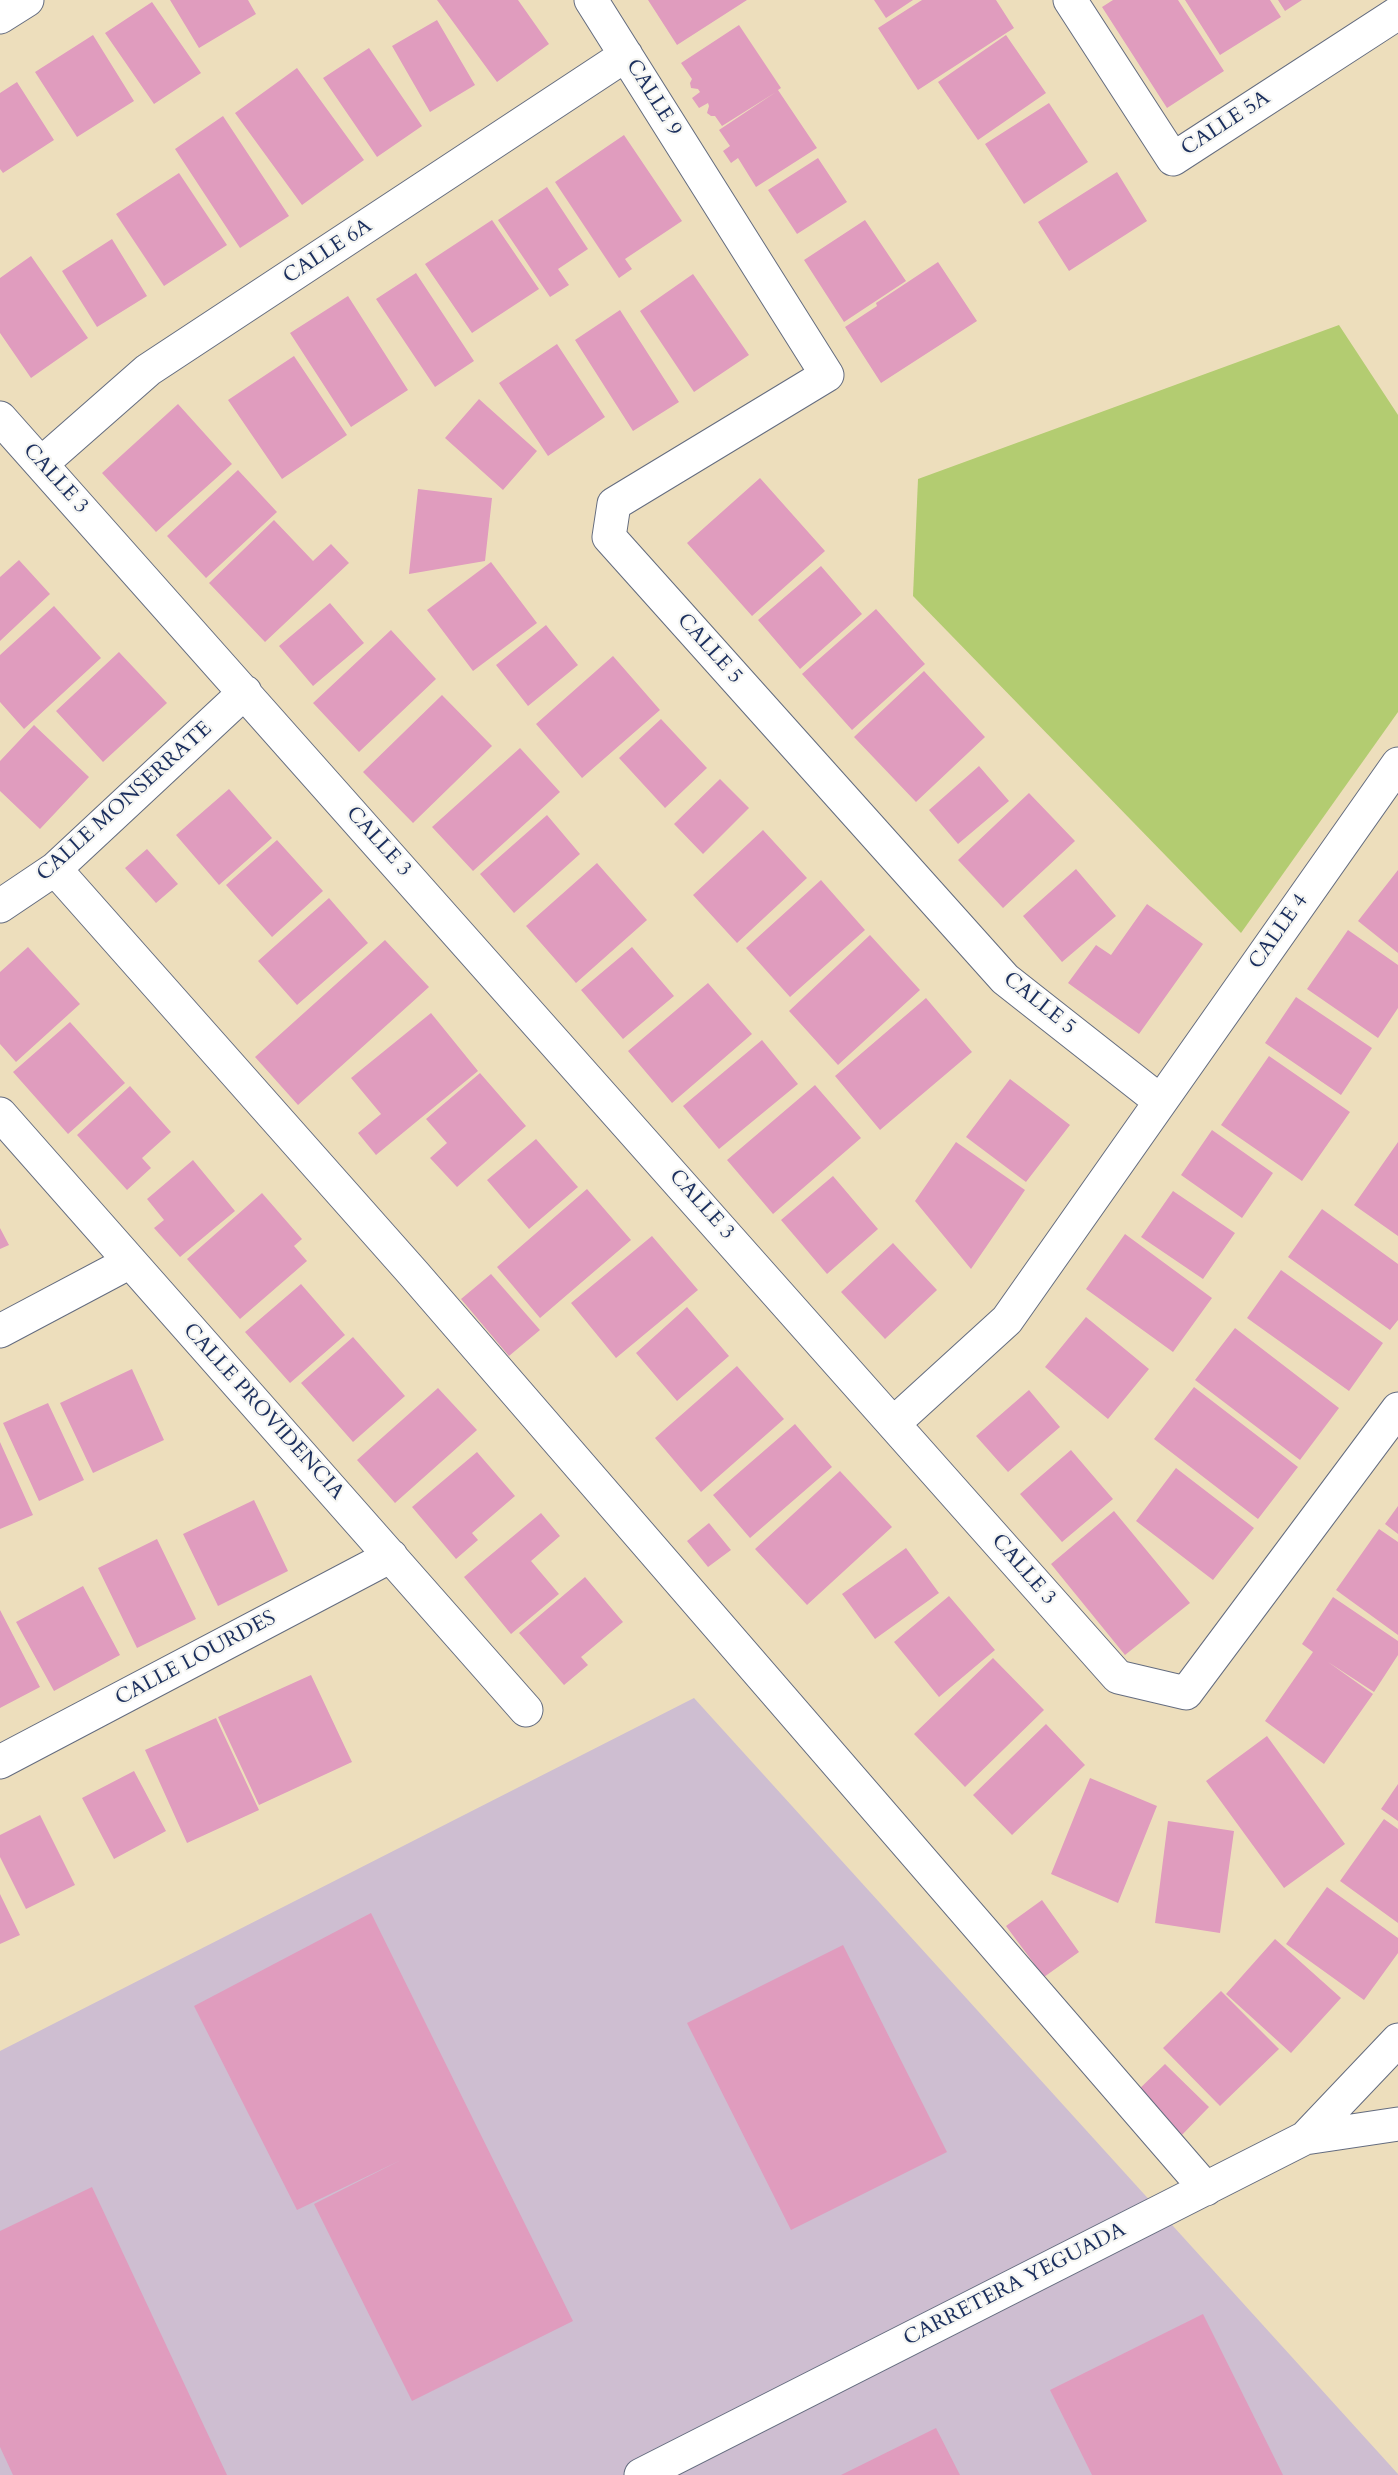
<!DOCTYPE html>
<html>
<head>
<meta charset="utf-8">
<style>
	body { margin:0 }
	canvas { display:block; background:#eddebc }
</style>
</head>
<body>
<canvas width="1398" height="2475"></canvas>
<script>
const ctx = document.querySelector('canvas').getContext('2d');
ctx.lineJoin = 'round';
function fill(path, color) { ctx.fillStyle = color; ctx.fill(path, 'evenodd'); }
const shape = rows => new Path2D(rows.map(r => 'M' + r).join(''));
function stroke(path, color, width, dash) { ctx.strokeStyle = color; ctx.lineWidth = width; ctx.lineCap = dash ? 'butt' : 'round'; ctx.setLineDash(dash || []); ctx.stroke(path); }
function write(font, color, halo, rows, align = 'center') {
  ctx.font = font + ' Cardo,serif'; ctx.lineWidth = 4.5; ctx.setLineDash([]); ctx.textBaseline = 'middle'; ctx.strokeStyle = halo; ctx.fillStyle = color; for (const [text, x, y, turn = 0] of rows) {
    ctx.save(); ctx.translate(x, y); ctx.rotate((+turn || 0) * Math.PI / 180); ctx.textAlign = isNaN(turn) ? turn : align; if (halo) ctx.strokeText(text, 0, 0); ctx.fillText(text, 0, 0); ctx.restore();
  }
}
fill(shape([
	[694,1698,1398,2474,1398,2475,0,2475,0,2051]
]), '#cebed1');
fill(shape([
	[1339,325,1398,415,1398,712,1241,933,913,596,918,479]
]), '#b3cc71');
fill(shape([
	[170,0,248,0,256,14,199,48],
	[437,0,518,0,549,44,497,82],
	[648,0,747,0,677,45],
	[874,0,913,0,886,18],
	[922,0,996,0,1014,28,918,90,878,28],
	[1113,0,1178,0,1224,71,1167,108,1102,7],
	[1185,0,1270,0,1281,17,1220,55],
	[1278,0,1302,0,1285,11],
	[152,2,201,73,154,104,105,33],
	[437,20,475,85,430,112,392,46],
	[739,25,781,88,778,90,817,148,756,187,738,158,731,163,723,151,730,146,719,130,776,92,722,126,715,116,711,116,707,113,709,106,708,103,699,108,692,98,700,92,698,89,691,88,690,83,692,79,681,63],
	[93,35,134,101,77,137,35,72],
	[1006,35,1046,93,978,140,938,82],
	[369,48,422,126,377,157,323,78],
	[297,68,364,160,302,205,235,113],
	[17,82,54,140,3,173,0,169,0,93],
	[1049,103,1088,162,1024,204,985,144],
	[223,116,289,216,240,248,175,149],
	[624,135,682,221,625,259,632,269,619,278,555,182],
	[818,158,847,202,797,234,768,190],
	[1117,172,1147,221,1069,271,1038,222],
	[179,173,227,245,164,286,116,214],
	[547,187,588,249,558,269,569,285,550,297,498,220],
	[492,220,539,289,472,333,425,264],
	[865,220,906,281,844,322,804,260],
	[112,239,147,296,97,327,62,271],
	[31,256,88,338,31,378,0,333,0,278],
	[938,262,977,321,881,383,845,327,877,306,876,303],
	[416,273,474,361,435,387,376,299],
	[693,274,749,355,694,392,640,311],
	[348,296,408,390,351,427,290,333],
	[620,310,679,402,633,431,575,340],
	[557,344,605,417,548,456,499,383],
	[294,356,347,435,282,479,228,400],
	[479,399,537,451,503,490,445,438],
	[178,404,232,464,156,532,102,473],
	[238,470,277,512,206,578,167,536],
	[760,478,825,551,752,616,687,543],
	[418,489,492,498,485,561,409,574],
	[274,520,313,561,331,544,349,563,265,642,209,583],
	[19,560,50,594,0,641,0,577],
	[491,562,537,623,473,671,427,610],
	[821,566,862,614,800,669,758,620],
	[330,603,364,643,313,686,279,646],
	[54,606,101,658,24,729,0,702,0,655],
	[876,609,925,664,852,730,802,674],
	[546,625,578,665,528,706,496,665],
	[391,630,436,679,359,752,313,703],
	[119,652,167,703,103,762,56,711],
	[613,656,660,710,582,778,536,724],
	[924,671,985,737,916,802,854,737],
	[442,695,492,746,413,823,363,772],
	[661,719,707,768,665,808,619,758],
	[34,725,89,777,40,829,0,791,0,761],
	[520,748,560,792,473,871,432,827],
	[979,766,1009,801,958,844,929,810],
	[720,779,749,808,703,854,674,824],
	[229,789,272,838,219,885,176,835],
	[1029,793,1075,841,1003,908,958,860],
	[547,815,580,854,514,913,480,874],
	[763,830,807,878,737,943,693,895],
	[277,840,323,891,272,937,226,885],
	[147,849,178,884,156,903,125,868],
	[597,863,647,920,576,983,526,926],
	[1076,869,1116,916,1062,962,1023,916],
	[1398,870,1398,953,1358,921],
	[821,880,865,930,790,997,746,948],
	[329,898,368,943,297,1005,258,961],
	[1147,904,1203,944,1139,1034,1068,983,1096,945,1111,955],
	[1348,930,1398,965,1398,1008,1378,1038,1307,989],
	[870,935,920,990,838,1065,789,1011],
	[385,940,429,987,298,1105,255,1057],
	[28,947,80,1004,16,1062,0,1044,0,972],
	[632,947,674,996,623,1039,581,990],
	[708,983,752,1034,672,1103,628,1051],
	[1296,997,1372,1048,1341,1095,1265,1043],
	[926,998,972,1052,880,1130,835,1076],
	[431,1013,478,1071,376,1155,358,1133,381,1114,351,1078],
	[70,1022,125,1083,68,1134,13,1072],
	[762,1040,798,1084,719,1149,683,1106],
	[1269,1056,1350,1112,1302,1181,1221,1125],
	[480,1073,526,1126,457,1187,430,1158,447,1143,426,1119],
	[1010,1079,1070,1125,1026,1182,966,1137],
	[815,1085,861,1138,773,1214,727,1160],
	[130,1086,171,1132,142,1158,151,1168,127,1190,77,1135],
	[1212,1130,1273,1173,1242,1218,1181,1175],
	[536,1139,578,1187,529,1229,487,1180],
	[956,1142,1025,1190,971,1269,915,1201],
	[1398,1142,1398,1236,1354,1205],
	[193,1160,235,1211,180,1257,154,1228,164,1220,147,1199],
	[833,1176,878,1229,827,1274,781,1220],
	[587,1189,631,1240,540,1318,497,1267],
	[1173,1191,1235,1233,1203,1279,1141,1237],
	[262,1193,302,1239,294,1246,307,1261,240,1319,187,1259],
	[1322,1209,1398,1264,1398,1320,1390,1330,1288,1257],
	[0,1228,9,1245,0,1249],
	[1125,1234,1212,1298,1173,1352,1086,1289],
	[652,1236,698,1290,616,1358,571,1303],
	[893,1243,937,1290,885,1339,841,1292],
	[1281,1270,1383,1343,1349,1391,1247,1318],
	[491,1274,540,1330,509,1356,461,1299],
	[301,1284,345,1335,290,1383,245,1332],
	[687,1307,729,1356,677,1401,636,1353],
	[1086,1317,1149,1369,1108,1419,1045,1367],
	[1235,1328,1339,1408,1300,1460,1195,1380],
	[353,1337,405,1396,353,1442,301,1383],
	[737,1366,784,1419,701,1492,655,1438],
	[132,1369,164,1440,93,1473,60,1403],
	[1194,1387,1298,1467,1258,1519,1154,1439],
	[438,1388,477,1430,395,1503,357,1460],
	[1029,1390,1060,1427,1008,1472,976,1436],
	[48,1403,84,1480,39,1501,3,1423],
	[795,1424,832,1467,750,1538,713,1495],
	[0,1442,33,1515,0,1529],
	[1071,1450,1113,1499,1062,1542,1020,1494],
	[477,1452,515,1496,472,1533,478,1540,456,1559,412,1507],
	[1176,1468,1254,1528,1213,1580,1136,1521],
	[840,1471,892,1527,807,1605,755,1549],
	[254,1500,288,1571,218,1606,183,1534],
	[1398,1506,1398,1534,1385,1524],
	[1114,1511,1190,1603,1125,1655,1051,1564],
	[541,1513,560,1536,531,1561,559,1594,511,1634,464,1577],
	[709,1523,731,1550,708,1567,687,1541],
	[1379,1529,1398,1542,1398,1635,1336,1590],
	[157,1539,196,1619,137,1648,98,1568],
	[906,1548,939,1593,875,1639,842,1594],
	[585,1577,623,1622,581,1657,588,1665,564,1685,519,1633],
	[83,1586,120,1655,54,1691,16,1622],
	[949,1596,995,1650,939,1697,894,1642],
	[1333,1597,1398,1641,1398,1655,1374,1692,1328,1662,1373,1694,1324,1764,1265,1721,1313,1652,1302,1644],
	[0,1610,40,1687,0,1708],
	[993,1658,1044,1710,965,1787,914,1734],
	[311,1675,352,1762,259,1805,218,1717],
	[216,1718,259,1810,187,1843,145,1750],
	[1046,1724,1085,1765,1012,1835,973,1795],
	[1267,1736,1345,1844,1284,1888,1206,1781],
	[134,1771,166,1831,114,1859,82,1798],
	[1090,1778,1157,1806,1118,1903,1051,1874],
	[1398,1784,1398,1821,1381,1809],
	[40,1815,75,1885,26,1909,0,1857,0,1835],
	[1384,1819,1398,1829,1398,1923,1340,1881],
	[1168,1821,1234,1831,1220,1933,1155,1923],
	[1327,1887,1398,1938,1398,1953,1364,2000,1286,1944],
	[0,1894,20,1935,0,1944],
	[1042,1900,1079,1952,1044,1977,1006,1926],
	[371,1913,573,2321,412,2401,314,2204,401,2160,297,2210,194,2006],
	[1275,1939,1341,1998,1291,2053,1226,1994],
	[843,1945,947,2152,791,2230,687,2023],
	[1221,1991,1279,2049,1220,2106,1163,2048],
	[1165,2064,1209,2107,1179,2138,1134,2094],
	[92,2187,227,2475,13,2475,0,2447,0,2231],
	[1203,2314,1283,2475,1092,2475,1050,2390],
	[936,2428,960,2475,841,2475]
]), '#e09cbe');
const minor = shape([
	[591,0,827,375,614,504,609,537,1005,979,1160,1101],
	[1070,0,1173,159,1398,13],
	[0,17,27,0],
	[0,418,1118,1677,1186,1693,1398,1409],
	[41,464,148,370,626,55],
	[55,869,414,1274,1206,2189],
	[0,906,55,869,245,692],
	[0,1114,526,1710],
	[0,1331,130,1262],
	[894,1423,1007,1320,1398,764],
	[0,1762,391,1556],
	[1305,2138,1398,2040],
	[641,2475,1305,2138,1398,2124]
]);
stroke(minor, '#646c7f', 35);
stroke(minor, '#fff', 33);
write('21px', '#1b2f5e', '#f6f6f2', [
	["CALLE 9",653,98,58],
	["CALLE 5A",1226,124,-33],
	["CALLE 6A",328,252,-33],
	["CALLE 3",55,479,48],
	["CALLE 5",709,649,48],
	["CALLE MONSERRATE",125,802,-42],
	["CALLE 3",378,842,48],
	["CALLE 4",1279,932,-55],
	["CALLE 5",1039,1004,39],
	["CALLE 3",701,1205,48],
	["CALLE PROVIDENCIA",263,1412,48],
	["CALLE 3",1023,1570,49],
	["CALLE LOURDES",196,1659,-28],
	["CARRETERA YEGUADA",1015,2285,-27]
]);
</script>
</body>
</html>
